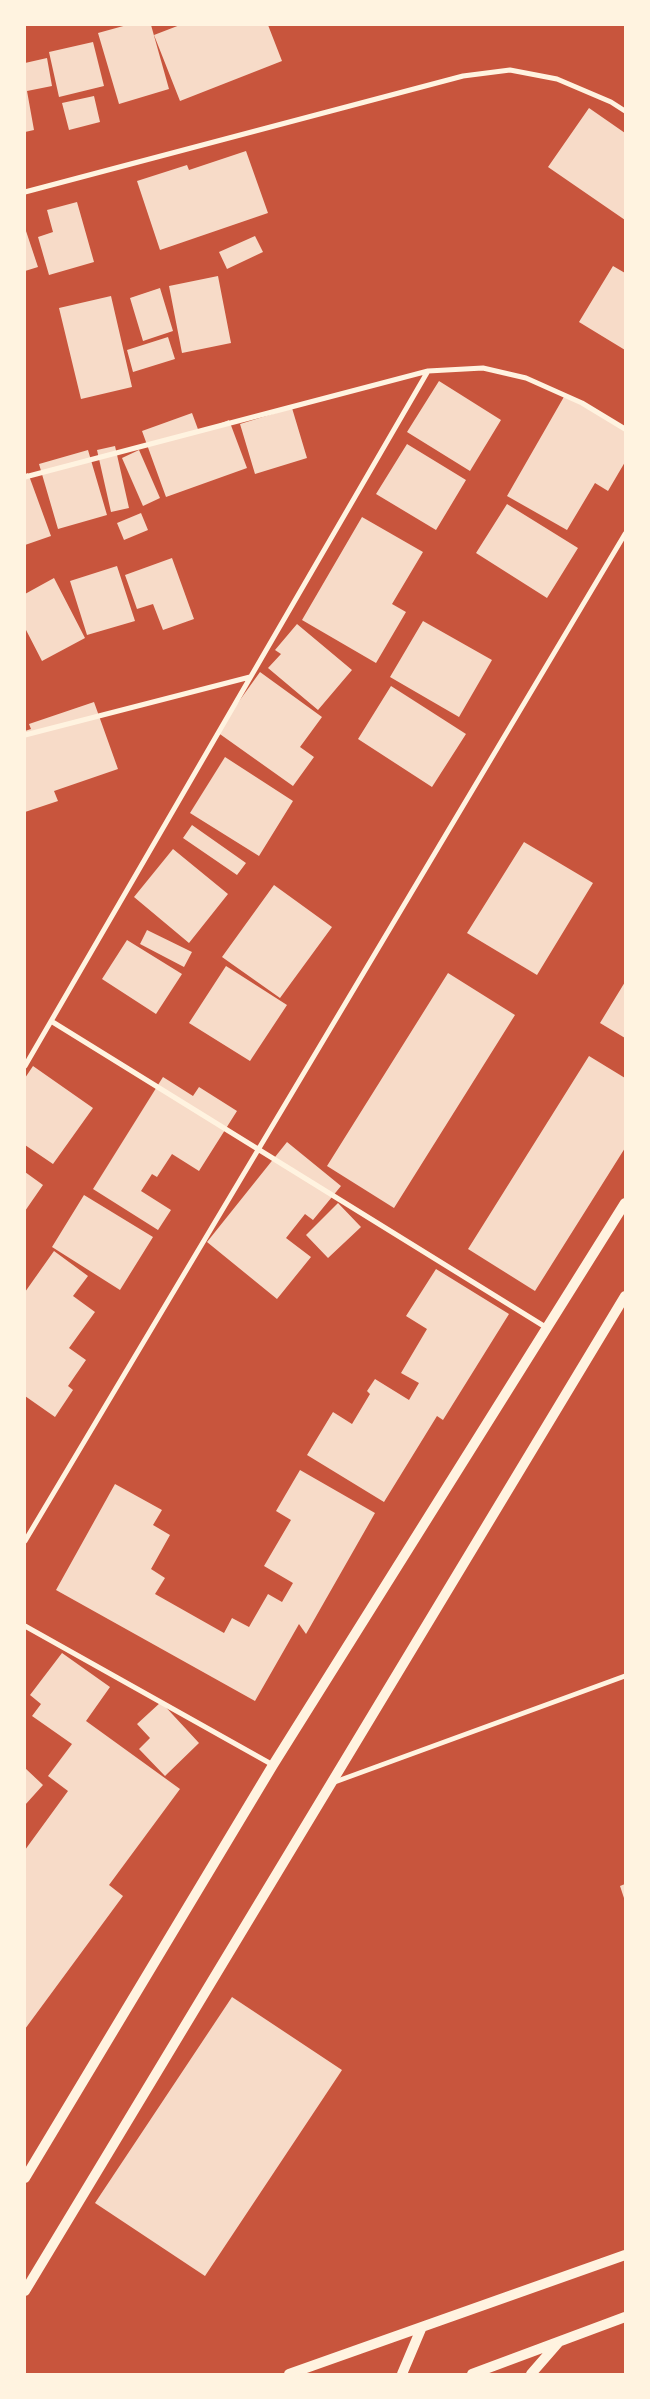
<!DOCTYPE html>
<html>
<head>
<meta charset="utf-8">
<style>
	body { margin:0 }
	#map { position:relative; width:650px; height:2399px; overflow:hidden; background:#c8553d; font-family:Jost,sans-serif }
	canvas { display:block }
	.frame { position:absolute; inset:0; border:26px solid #fff3e0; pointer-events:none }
</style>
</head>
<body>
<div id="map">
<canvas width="650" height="2399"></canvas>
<div class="frame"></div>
</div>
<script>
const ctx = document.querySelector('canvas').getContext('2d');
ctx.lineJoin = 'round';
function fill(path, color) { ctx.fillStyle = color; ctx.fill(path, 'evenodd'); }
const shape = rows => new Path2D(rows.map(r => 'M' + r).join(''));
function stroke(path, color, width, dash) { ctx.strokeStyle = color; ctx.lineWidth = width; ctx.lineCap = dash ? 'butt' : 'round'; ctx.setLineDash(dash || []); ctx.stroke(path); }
fill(shape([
	[127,25,151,25,169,89,119,104,98,33],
	[180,25,268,25,282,61,180,101,154,35],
	[93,42,104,86,59,97,49,52],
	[47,58,52,86,27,91,34,130,25,132,25,63],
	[94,96,100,122,69,130,62,103],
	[589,108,625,133,625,220,548,167],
	[246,151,268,213,160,250,137,181,187,165,189,170],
	[77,202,94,262,49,275,38,237,53,232,47,210],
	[25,228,38,267,25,271],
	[255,236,263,252,227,269,219,252],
	[613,266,625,273,625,350,579,322],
	[218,276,231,343,182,353,169,286],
	[160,288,173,331,143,341,130,298],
	[111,296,132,387,81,399,59,308],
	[168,337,175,359,133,372,127,350],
	[439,381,501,420,470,471,407,432],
	[565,395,625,430,625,462,608,491,595,483,567,530,507,496],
	[292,408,307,458,255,474,240,424],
	[192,413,199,432,229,420,247,468,166,497,142,431],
	[407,444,466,480,436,530,376,494],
	[115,446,129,508,111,512,97,450],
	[88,450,107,515,58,529,39,464],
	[139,450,160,498,143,506,122,458],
	[28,473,51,536,25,545,25,474],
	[507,504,578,548,547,598,476,553],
	[141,513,148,530,124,540,117,523],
	[362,517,423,552,392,604,406,612,376,663,302,620],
	[172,558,194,619,163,630,153,604,137,609,125,575],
	[117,566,135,621,87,635,70,581],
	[54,578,85,638,42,661,25,628,25,594],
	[423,621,492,660,459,717,390,677],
	[297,624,352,670,318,710,268,668,281,654,275,650],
	[260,672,322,717,300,747,314,757,293,786,217,732],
	[391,686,466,734,432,787,358,739],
	[94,702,118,769,54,791,58,801,25,812,25,731,31,729,29,724],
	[225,757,293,801,259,856,190,813],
	[192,825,246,863,237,875,183,838],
	[524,842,593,883,537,975,467,933],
	[173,849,228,894,189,943,134,897],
	[274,885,332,927,280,998,222,957],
	[147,930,192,952,184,967,140,944],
	[127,940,182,974,156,1014,102,979],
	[226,966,287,1005,250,1061,189,1023],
	[448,973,515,1015,394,1208,327,1166],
	[625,982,625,1038,600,1023],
	[589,1056,625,1078,625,1148,535,1291,468,1249],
	[33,1066,93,1108,53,1164,25,1145,25,1078],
	[163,1077,193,1096,199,1087,237,1111,199,1171,172,1154,157,1177,152,1174,141,1191,171,1210,158,1230,93,1189],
	[287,1142,341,1186,313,1220,305,1214,286,1238,311,1257,277,1299,207,1242],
	[25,1172,43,1185,25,1211],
	[84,1195,153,1237,120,1290,52,1247],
	[338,1203,361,1227,328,1258,306,1235],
	[54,1251,88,1276,73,1296,95,1312,69,1348,86,1360,68,1386,73,1390,55,1417,25,1396,25,1292],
	[436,1269,509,1314,443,1420,437,1416,384,1502,307,1455,333,1412,352,1424,370,1394,367,1391,375,1379,409,1400,419,1383,401,1373,427,1329,406,1316],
	[300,1470,375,1513,306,1634,299,1624,255,1701,56,1590,115,1484,162,1510,153,1525,170,1535,151,1569,165,1578,155,1594,224,1633,232,1618,249,1627,268,1594,282,1602,293,1583,264,1566,291,1520,276,1511],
	[62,1653,110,1687,86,1721,180,1789,109,1885,123,1896,25,2029,25,1850,68,1791,48,1776,72,1744,32,1716,41,1704,30,1695],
	[161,1702,199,1743,165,1776,139,1749,150,1738,137,1724],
	[25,1768,43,1785,25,1805],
	[625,1884,625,1901,620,1886],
	[232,1997,342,2070,205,2276,95,2203]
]), '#f7dbc8');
stroke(shape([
	[25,192,463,76,510,70,557,79,611,102,625,111],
	[25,477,428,371,483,368,526,378,582,403,625,429],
	[25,735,250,677],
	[51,1021,547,1328],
	[25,1066,428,371],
	[25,1541,625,534],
	[25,1626,273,1765],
	[332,1783,625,1676]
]), '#fff3e0', 5);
stroke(shape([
	[25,2178,273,1765,625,1203],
	[25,2291,625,1296],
	[289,2374,625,2255],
	[402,2374,421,2329],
	[472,2374,625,2317],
	[531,2374,558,2343]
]), '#fff3e0', 10);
</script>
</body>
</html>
